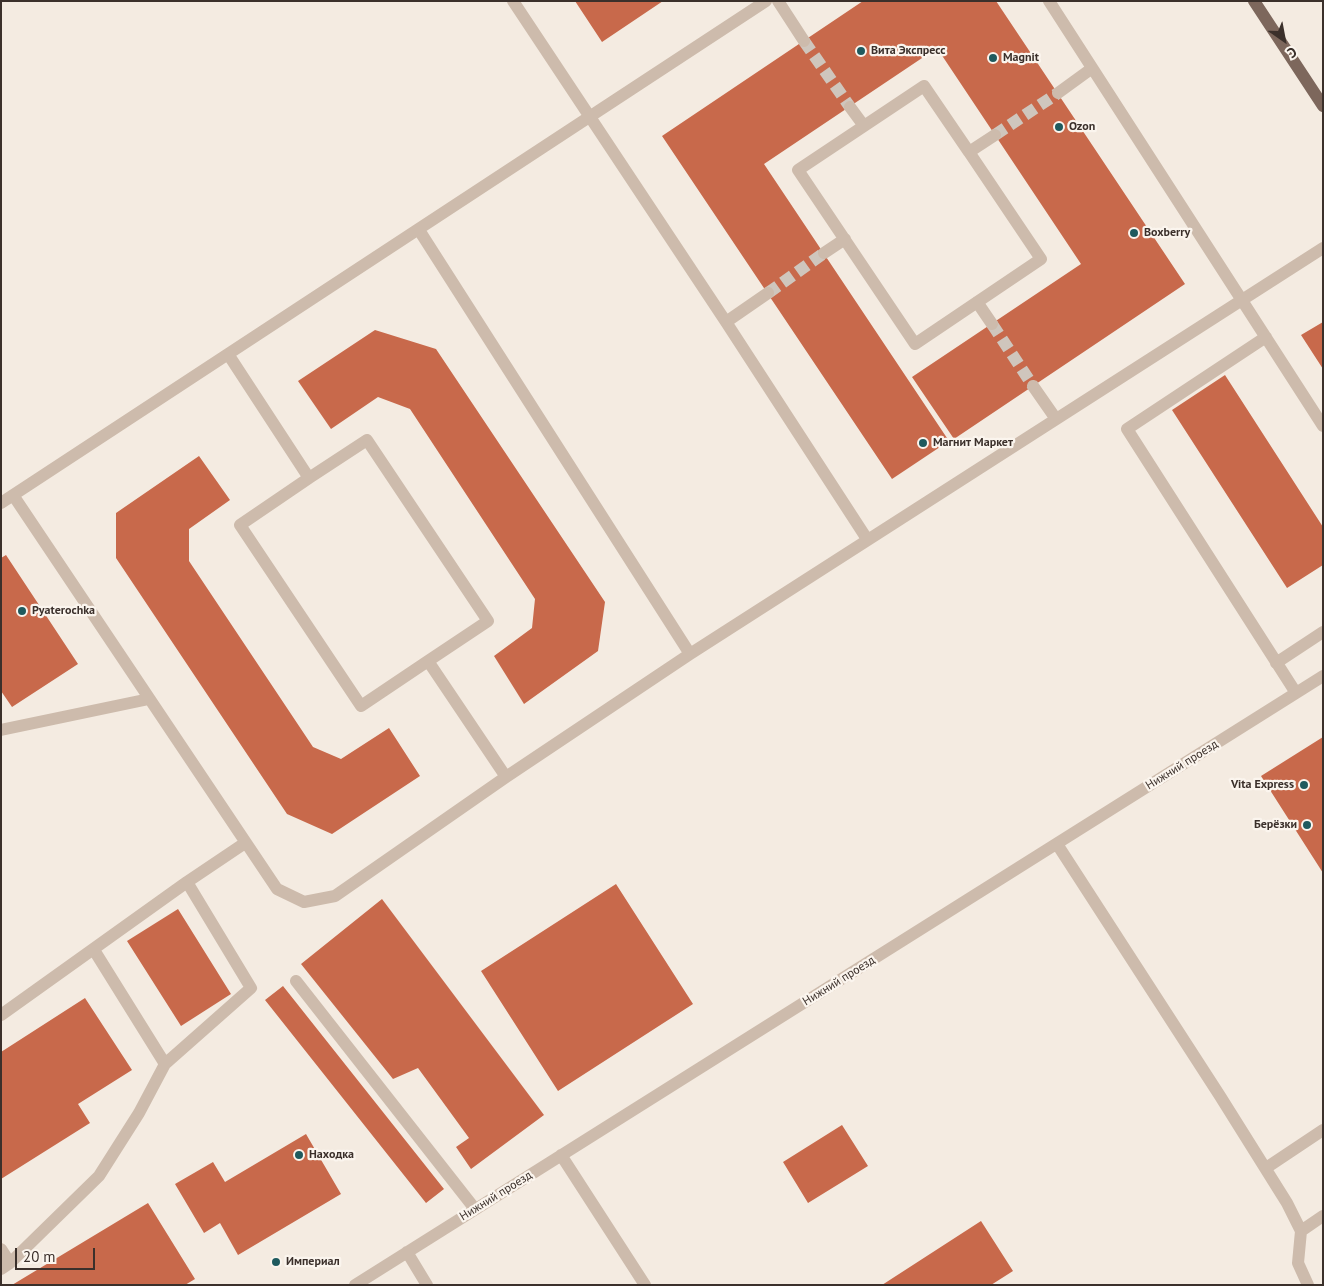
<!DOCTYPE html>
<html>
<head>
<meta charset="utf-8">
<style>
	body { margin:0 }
	#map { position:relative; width:1324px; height:1286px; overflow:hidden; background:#f4ebe1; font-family:"PT Sans",sans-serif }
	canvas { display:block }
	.frame { position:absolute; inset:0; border:2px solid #3b302b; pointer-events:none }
	.north { position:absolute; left:1259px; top:15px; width:50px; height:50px; -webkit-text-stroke:4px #fbf5ee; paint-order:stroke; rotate:147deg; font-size:14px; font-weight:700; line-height:20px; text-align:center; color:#3b302b }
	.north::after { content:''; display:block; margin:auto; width:18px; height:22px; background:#3b302b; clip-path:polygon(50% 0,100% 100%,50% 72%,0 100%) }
	.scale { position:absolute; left:15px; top:1248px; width:80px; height:22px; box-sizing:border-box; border:2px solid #3b302b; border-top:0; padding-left:6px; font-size:15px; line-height:18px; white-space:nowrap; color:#3b302b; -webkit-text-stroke:4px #fbf5ee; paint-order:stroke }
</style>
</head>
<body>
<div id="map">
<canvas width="1324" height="1286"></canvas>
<div class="frame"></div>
<div class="north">С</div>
<div class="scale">20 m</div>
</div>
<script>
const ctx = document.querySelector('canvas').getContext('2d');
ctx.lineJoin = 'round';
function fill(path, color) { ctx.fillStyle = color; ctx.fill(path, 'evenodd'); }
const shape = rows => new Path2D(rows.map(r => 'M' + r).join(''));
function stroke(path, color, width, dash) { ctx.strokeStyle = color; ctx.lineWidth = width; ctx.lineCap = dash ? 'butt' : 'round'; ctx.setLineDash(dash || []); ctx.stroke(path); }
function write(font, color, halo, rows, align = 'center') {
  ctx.font = font + ' "PT Sans",sans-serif'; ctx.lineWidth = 4.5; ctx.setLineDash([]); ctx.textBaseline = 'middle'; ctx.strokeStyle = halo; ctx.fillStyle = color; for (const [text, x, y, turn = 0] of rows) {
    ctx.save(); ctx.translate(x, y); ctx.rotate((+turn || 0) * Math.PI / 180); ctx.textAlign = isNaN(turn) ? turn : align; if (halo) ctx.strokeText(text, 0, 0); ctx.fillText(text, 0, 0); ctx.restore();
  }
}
fill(shape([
	[575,1,663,1,602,42],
	[863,1,996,1,1185,284,954,439,912,377,1081,264,937,48,764,164,949,441,892,479,662,136],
	[1323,322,1323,369,1301,335],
	[375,330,436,349,605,602,598,651,524,704,494,656,532,628,535,599,410,409,378,397,331,429,298,381],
	[1225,375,1323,527,1323,565,1287,588,1172,410],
	[199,456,230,500,189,529,189,561,313,747,341,759,389,728,420,776,332,834,287,814,116,558,116,513],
	[6,555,78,664,12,707,1,691,1,558],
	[1323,737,1323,873,1261,776],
	[616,884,693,1004,558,1091,481,971],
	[382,899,544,1115,471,1169,456,1147,469,1138,418,1068,393,1079,301,964],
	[178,909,231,994,181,1026,127,941],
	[283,986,444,1189,426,1203,265,1000],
	[85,998,132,1070,78,1104,90,1123,1,1179,1,1052],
	[842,1125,868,1166,808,1203,783,1162],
	[306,1134,341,1194,238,1255,220,1223,204,1233,175,1184,213,1162,225,1182],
	[148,1203,195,1279,185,1285,12,1285],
	[981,1221,1013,1271,991,1285,882,1285]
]), '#c8694b');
stroke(shape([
	[804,41,850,107],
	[995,135,1058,93],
	[768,293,824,253],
	[992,324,1033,386]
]), '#cfc6bd', 12, [12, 6]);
stroke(shape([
	[513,1,726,322,867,539],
	[778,1,804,41],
	[1049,1,1323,426],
	[1058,93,1091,69],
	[850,107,864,126],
	[969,152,924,86,798,170,915,344,1041,259,969,152,995,135],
	[419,230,690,654],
	[824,253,845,239],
	[977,302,992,324],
	[726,322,768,293],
	[1266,337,1127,429,1296,693],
	[228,354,309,478,240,525,361,706,428,661,506,777],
	[1033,386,1056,419],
	[309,478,367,440,488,621,428,661],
	[13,495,277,889,304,902,335,896,506,777,690,654,1323,248],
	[1,503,766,1],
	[1276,663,1323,632],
	[1,730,149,699],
	[1057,844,1220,1096,1287,1203,1301,1231,1298,1263,1308,1285],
	[187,882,245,843],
	[296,981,475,1209],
	[1,1015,187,882,251,988,165,1064],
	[561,1155,645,1285],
	[1266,1168,1323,1130],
	[1301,1231,1323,1216],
	[1,1249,10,1263,1,1269],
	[407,1252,427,1285],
	[10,1263,99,1176,139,1113,165,1064,94,950],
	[355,1285,1323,676]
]), '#cdbbac', 12);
stroke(shape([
	[1254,1,1323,106]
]), '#7d675c', 12);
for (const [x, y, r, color] of [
	[861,51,5,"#1f5a5e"],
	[993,58,5,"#1f5a5e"],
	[1059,127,5,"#1f5a5e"],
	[1134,233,5,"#1f5a5e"],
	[923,443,5,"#1f5a5e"],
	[22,611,5,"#1f5a5e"],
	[1304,785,5,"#1f5a5e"],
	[1307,825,5,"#1f5a5e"],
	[299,1155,5,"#1f5a5e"],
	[276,1262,5,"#1f5a5e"]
]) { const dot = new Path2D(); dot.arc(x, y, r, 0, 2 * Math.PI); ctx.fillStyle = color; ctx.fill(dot); stroke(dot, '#fbf5ee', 2); }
write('bold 12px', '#3b302b', '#fbf5ee', [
	["Вита Экспресс",871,51],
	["Magnit",1003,58],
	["Ozon",1069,127],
	["Boxberry",1144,233],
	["Магнит Маркет",933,443],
	["Pyaterochka",32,611],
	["Vita Express",1294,785,"right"],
	["Берёзки",1297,825,"right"],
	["Находка",309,1155],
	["Империал",286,1262]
], 'left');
write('12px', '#3b302b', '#fbf5ee', [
	["Нижний проезд",1182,765,-32],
	["Нижний проезд",839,981,-32],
	["Нижний проезд",496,1196,-32]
]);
</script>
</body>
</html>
